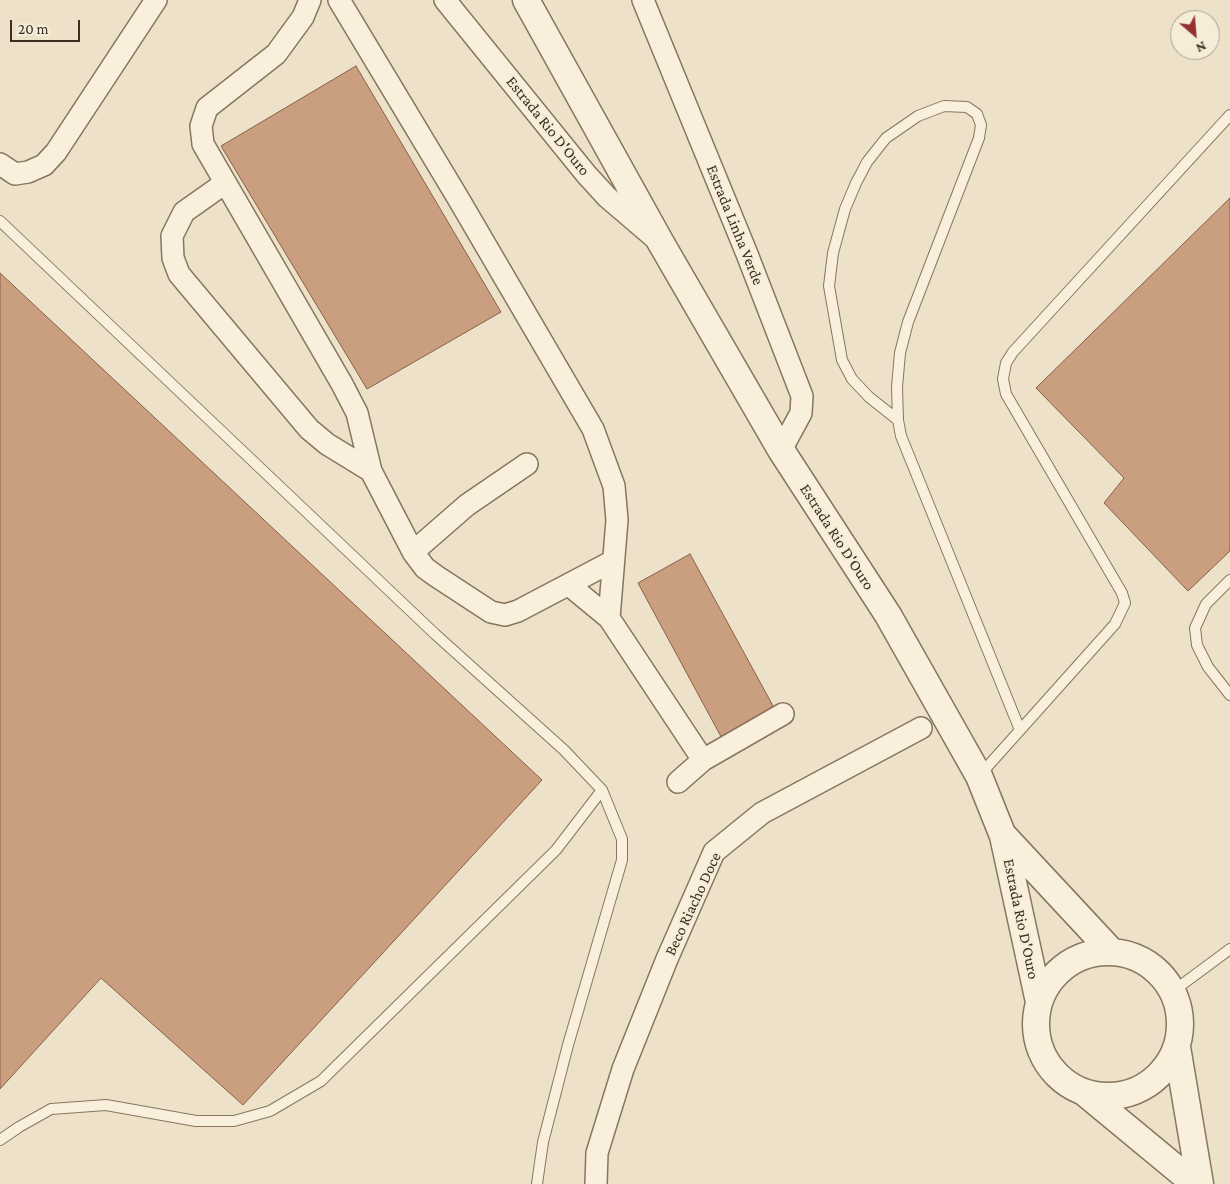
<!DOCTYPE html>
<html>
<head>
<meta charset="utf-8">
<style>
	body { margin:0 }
	#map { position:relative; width:1230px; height:1184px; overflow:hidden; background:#ede2c9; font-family:"Crimson Pro",serif }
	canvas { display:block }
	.north { position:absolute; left:1170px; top:10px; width:50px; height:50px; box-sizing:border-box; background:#f5edd8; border:1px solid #aaa08f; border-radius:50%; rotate:153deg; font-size:14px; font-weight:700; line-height:20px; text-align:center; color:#3a2d21 }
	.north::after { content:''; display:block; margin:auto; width:18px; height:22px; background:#963031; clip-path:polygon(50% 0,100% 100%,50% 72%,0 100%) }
	.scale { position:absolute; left:10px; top:20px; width:70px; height:22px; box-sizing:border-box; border:2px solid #3a2d21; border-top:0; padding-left:6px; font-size:15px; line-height:18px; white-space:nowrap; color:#3a2d21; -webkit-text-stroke:4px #f5edd8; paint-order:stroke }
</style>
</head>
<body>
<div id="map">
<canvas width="1230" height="1184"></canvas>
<div class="north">N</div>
<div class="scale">20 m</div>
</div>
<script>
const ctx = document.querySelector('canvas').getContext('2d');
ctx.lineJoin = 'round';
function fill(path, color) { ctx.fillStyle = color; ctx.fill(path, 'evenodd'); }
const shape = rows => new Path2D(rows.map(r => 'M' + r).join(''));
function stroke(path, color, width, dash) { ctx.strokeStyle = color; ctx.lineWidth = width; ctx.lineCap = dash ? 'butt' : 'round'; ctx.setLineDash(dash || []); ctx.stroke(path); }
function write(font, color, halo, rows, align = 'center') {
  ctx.font = font + ' "Crimson Pro",serif'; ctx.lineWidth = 4; ctx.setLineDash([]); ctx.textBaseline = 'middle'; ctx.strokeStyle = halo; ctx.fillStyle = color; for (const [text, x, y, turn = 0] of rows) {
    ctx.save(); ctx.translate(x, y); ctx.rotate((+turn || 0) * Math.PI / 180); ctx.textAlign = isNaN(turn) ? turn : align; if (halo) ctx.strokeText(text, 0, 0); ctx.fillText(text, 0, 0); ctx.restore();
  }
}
const building = shape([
	[356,66,501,312,367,389,221,146,356,66],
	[1230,198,1230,551,1188,591,1104,503,1124,478,1036,388,1230,198],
	[0,273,542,780,243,1105,101,978,0,1089,0,273],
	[690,554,778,715,725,744,638,583,690,554]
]);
fill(building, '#ca9f80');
stroke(building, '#875f45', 1);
const service = shape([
	[0,221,435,634,564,750,602,790,556,850,321,1081,270,1111,234,1121,196,1121,106,1105,51,1109,19,1127,0,1140],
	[898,420,869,397,852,379,842,360,829,286,833,253,845,209,856,183,867,162,886,138,918,116,944,106,967,107,977,114,981,125,979,138,908,322,900,353,897,387,898,420,901,436,1020,730],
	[1230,580,1206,604,1195,628,1197,645,1208,667,1230,695],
	[979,776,1115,624,1125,603,1122,593,1006,394,1003,379,1006,363,1013,352,1230,115],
	[1172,992,1230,949],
	[537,1184,543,1142,568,1045,622,860,622,839,602,790]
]);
const minor = shape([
	[310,0,303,17,276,54,207,108,201,126,203,144,342,384,357,413,371,471,413,552,425,568,436,576,491,612,505,615,518,611,613,561],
	[339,0,458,198,593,429,614,486,617,520,609,618,703,760],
	[445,0,586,174,607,197,655,238],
	[643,0,747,254,802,396,801,413,781,450],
	[0,164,15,174,28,172,44,165,56,152,156,0],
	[225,183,184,212,172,236,173,258,179,274,309,429,327,444,371,471],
	[413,552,467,505,527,464],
	[569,585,609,618],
	[678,782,703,760,783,714],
	[596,1184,597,1153,623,1069,667,959,714,852,762,813,921,728]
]);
const tertiary = shape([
	[526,0,661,243,781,450,888,615,979,776,1003,836,1039,1002],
	[1004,836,1112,952],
	'1036 1024a72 72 0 1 1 144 0a72 72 0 1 1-144 0Z',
	[1177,1047,1200,1184],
	[1085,1093,1195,1184]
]);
stroke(service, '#89755e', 12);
stroke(minor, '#89755e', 24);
stroke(tertiary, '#89755e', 29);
stroke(service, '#f8f0dc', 10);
stroke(minor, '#f8f0dc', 21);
stroke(tertiary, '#f8f0dc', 26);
write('16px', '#3a2d21', '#f5edd8', [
	["Estrada Rio D'Ouro",548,126,51],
	["Estrada Linha Verde",735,225,68],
	["Estrada Rio D'Ouro",837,537,57],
	["Beco Riacho Doce",693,904,-65],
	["Estrada Rio D'Ouro",1021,919,78]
]);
</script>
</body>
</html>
